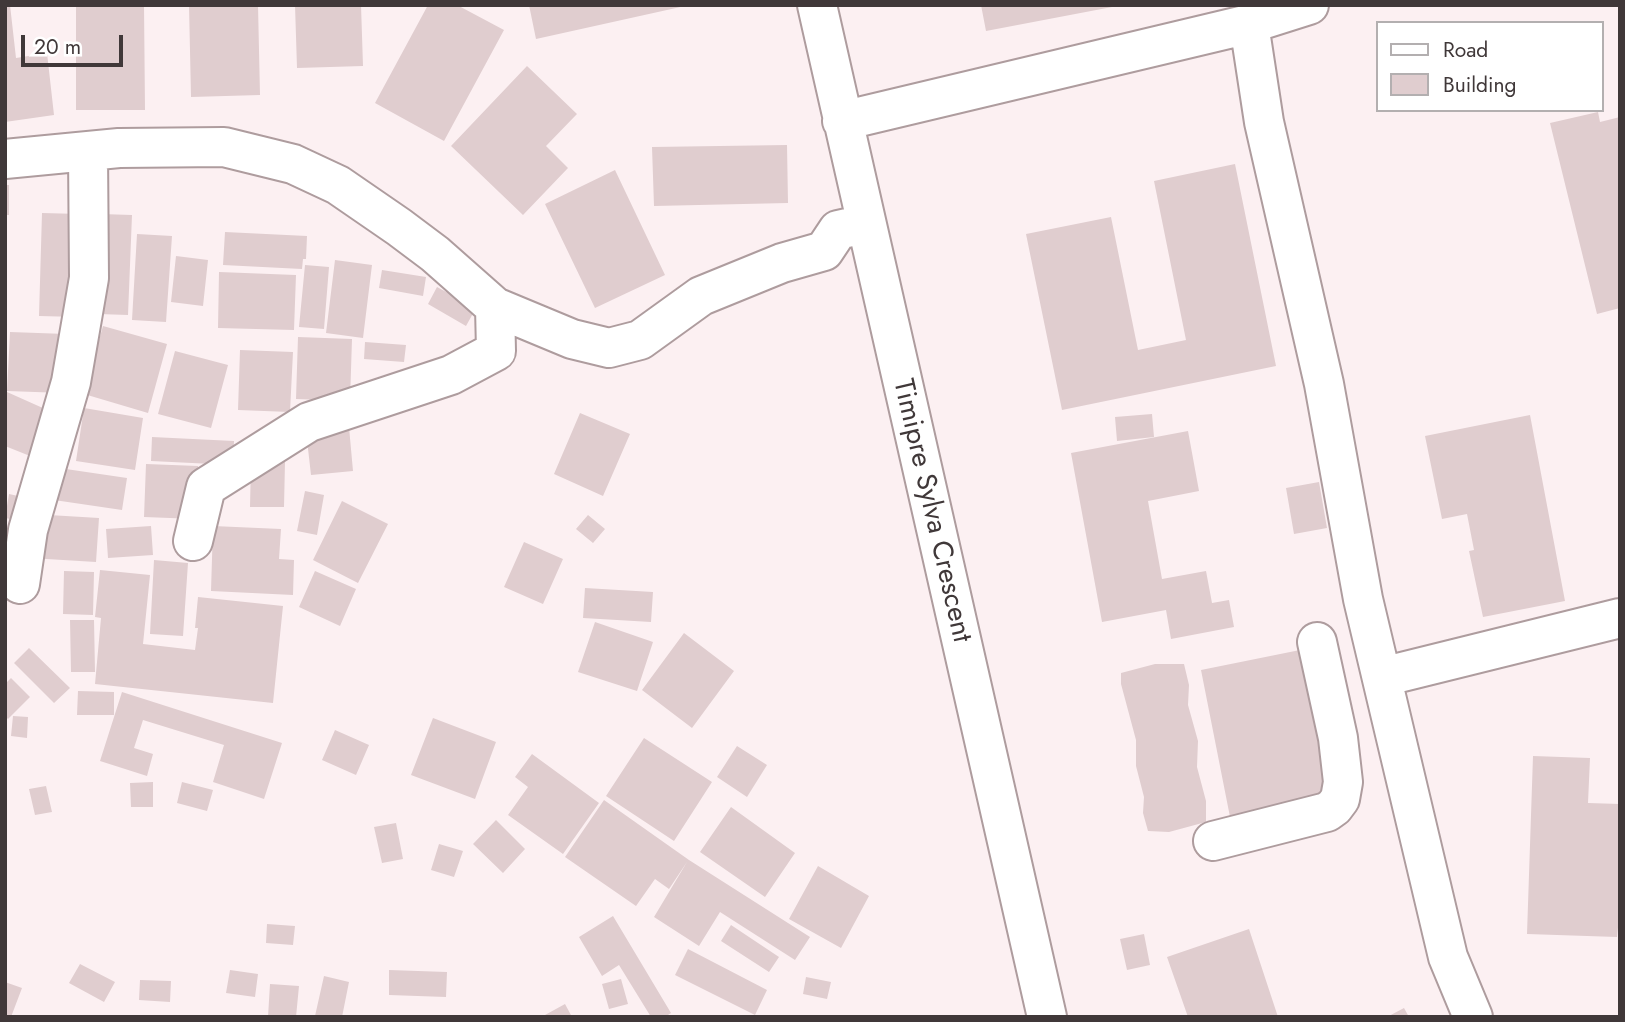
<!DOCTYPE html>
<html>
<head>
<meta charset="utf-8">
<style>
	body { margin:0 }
	#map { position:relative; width:1625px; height:1022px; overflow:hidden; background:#fcf0f2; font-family:Jost,sans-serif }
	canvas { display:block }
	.frame { position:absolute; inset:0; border:7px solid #403839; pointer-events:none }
	.legend { position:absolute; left:1376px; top:21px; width:228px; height:91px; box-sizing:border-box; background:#fff; border:2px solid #b3afb0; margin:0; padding:9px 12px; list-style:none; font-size:21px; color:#403839 }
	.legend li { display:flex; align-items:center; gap:14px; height:35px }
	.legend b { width:35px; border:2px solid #b3afb0 }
	.scale { position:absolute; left:21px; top:35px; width:102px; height:32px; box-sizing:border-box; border:4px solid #403839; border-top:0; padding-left:9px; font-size:21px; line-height:24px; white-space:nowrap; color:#403839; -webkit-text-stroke:5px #fff; paint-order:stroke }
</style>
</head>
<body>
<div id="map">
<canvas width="1625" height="1022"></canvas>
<div class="frame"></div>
<ul class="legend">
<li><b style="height:9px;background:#fff"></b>Road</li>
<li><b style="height:19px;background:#e0cdcf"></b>Building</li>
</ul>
<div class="scale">20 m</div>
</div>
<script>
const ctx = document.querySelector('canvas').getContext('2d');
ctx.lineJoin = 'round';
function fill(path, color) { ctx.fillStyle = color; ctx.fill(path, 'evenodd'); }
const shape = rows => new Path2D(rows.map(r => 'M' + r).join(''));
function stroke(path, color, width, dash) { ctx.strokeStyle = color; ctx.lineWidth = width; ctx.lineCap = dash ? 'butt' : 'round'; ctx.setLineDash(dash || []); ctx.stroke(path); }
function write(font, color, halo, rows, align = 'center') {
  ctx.font = font + ' Jost,sans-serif'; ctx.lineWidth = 5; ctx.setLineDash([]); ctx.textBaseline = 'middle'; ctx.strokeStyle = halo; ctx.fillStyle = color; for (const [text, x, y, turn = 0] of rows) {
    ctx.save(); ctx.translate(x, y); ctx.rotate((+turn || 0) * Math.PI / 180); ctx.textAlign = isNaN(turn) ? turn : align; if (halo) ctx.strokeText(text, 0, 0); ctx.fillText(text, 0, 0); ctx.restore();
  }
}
fill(shape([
	[5,5,10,5,16,58,47,53,54,115,5,122],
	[76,5,144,5,145,110,76,110],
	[189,5,258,5,260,95,191,97],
	[295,5,361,5,363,66,297,68],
	[428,5,457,5,504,30,444,141,375,103],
	[529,5,685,5,685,6,536,39],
	[981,5,1112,5,1112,7,986,31],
	[527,66,577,114,546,146,568,168,523,215,451,146],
	[1598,112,1600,122,1620,117,1620,308,1597,314,1550,123],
	[787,145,788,203,654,206,652,147],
	[1235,164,1276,366,1062,410,1026,234,1111,217,1138,350,1186,340,1154,181],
	[615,170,665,275,595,308,545,204],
	[5,185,9,185,9,215,5,215],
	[42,213,80,214,78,317,39,316],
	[101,214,132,215,128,315,98,314],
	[225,232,307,236,306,259,303,259,302,269,223,265],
	[137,234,172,236,166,322,132,320],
	[176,256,208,260,203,306,171,302],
	[335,260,372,265,363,338,326,333],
	[305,265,329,267,324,329,299,327],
	[382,270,426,277,423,296,379,288],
	[219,272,296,275,294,330,218,328],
	[437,287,476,308,466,326,428,304],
	[103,326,167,344,148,413,84,394],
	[10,332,66,334,63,393,7,391],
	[298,337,352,339,350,401,296,399],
	[365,342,406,345,404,362,364,359],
	[240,350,293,352,290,412,238,410],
	[175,351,228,365,211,428,158,414],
	[7,392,54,413,35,458,5,446,5,397],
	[84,408,143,418,135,470,76,461],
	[580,413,630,434,603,496,554,474],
	[1152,414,1154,437,1117,441,1115,417],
	[1530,415,1565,601,1483,617,1469,551,1474,550,1467,514,1442,519,1425,436],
	[349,427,353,471,311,475,306,431],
	[1188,431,1199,491,1148,501,1162,579,1206,571,1212,603,1229,600,1234,627,1171,639,1166,610,1102,622,1071,453],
	[152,437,234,441,233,465,151,461],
	[251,462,285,462,284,507,250,507],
	[146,464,198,466,196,519,144,517],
	[59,468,127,478,122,510,54,500],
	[1319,482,1327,528,1294,534,1286,488],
	[305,491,324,495,317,535,297,531],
	[9,494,32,499,28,522,5,518],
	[342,501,388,524,358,583,313,560],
	[32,514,99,518,96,562,30,558],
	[588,515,605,529,593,543,576,529],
	[151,526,153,555,108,558,106,529],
	[213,526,281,529,279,559,294,560,293,595,211,591],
	[524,542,563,559,543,604,504,587],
	[154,560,188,563,183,636,150,634],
	[100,570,150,575,143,644,195,650,198,628,195,628,198,597,283,606,273,703,95,684,101,618,95,617],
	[64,571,94,572,93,615,63,614],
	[315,571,356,589,340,626,299,607],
	[585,588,653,592,651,622,583,618],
	[70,620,94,620,95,672,71,672],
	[595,622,653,642,637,691,578,672],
	[684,633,734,671,692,728,642,690],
	[29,648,70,688,54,703,14,663],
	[1300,650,1330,802,1231,822,1201,670],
	[1155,664,1184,664,1189,685,1188,705,1198,741,1197,767,1206,801,1206,822,1169,832,1148,831,1143,813,1144,797,1136,766,1136,740,1121,684,1121,673],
	[11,678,30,697,8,719,5,716,5,684],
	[78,691,114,692,114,715,77,715],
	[122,692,282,743,264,799,213,782,224,745,143,720,134,748,153,754,147,776,100,761],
	[13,716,28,717,27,738,11,736],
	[433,718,496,742,475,799,411,775],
	[335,730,369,745,356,775,322,760],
	[644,738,712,782,674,841,606,796],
	[737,746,767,765,747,797,717,777],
	[532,754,599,803,563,854,508,815,528,787,515,777],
	[1533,756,1590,758,1588,803,1620,804,1620,908,1617,937,1527,934],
	[153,782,153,807,131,807,130,783],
	[182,782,213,790,207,811,177,803],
	[46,786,52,812,35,815,29,789],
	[604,800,689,860,810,937,795,960,720,912,699,946,654,917,687,862,669,889,655,879,636,906,565,857],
	[731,807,795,853,765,897,700,852],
	[496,820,525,849,503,873,473,844],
	[396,823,403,859,382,863,374,827],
	[439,844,463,851,454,877,431,870],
	[818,866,869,896,841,948,789,919],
	[613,916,671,1013,665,1017,651,1017,619,965,602,976,579,937],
	[267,924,295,926,293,945,266,943],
	[731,925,779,957,769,972,721,941],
	[1249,929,1278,1017,1188,1017,1167,957],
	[1144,934,1150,965,1127,970,1120,939],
	[688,949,767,990,755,1015,675,975],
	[80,964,115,982,104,1002,69,983],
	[230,970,258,974,255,997,226,993],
	[389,970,447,972,446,997,389,995],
	[324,976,349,982,342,1017,315,1016],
	[806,977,831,982,827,999,803,994],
	[621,979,628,1004,609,1009,602,984],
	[140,980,171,981,170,1002,139,1000],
	[5,982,22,988,11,1017,5,1017],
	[270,984,299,986,296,1017,268,1017],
	[565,1004,572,1017,546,1017,545,1015],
	[1404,1008,1409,1017,1387,1017]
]), '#e0cdcf');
const minor = shape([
	[817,5,1047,1017],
	[1249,24,1264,122,1324,384,1363,599,1448,957,1473,1017],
	[842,121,1249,24,1309,5],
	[5,159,119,148,224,147,293,164,338,185,399,227,435,254,495,307,496,351,451,375,309,422,206,487,193,541],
	[495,307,572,339,609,348,640,340,701,296,782,263,824,251,838,230,865,224],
	[20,584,28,530,71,382,89,278,88,152],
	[1382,677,1620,618],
	[1213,841,1327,812,1334,807,1340,799,1343,782,1338,738,1317,642]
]);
stroke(minor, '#ae9c9e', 42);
stroke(minor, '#fff', 38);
write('28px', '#403839', '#fff', [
	["Timipre Sylva Crescent",931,511,77]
]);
</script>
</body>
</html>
